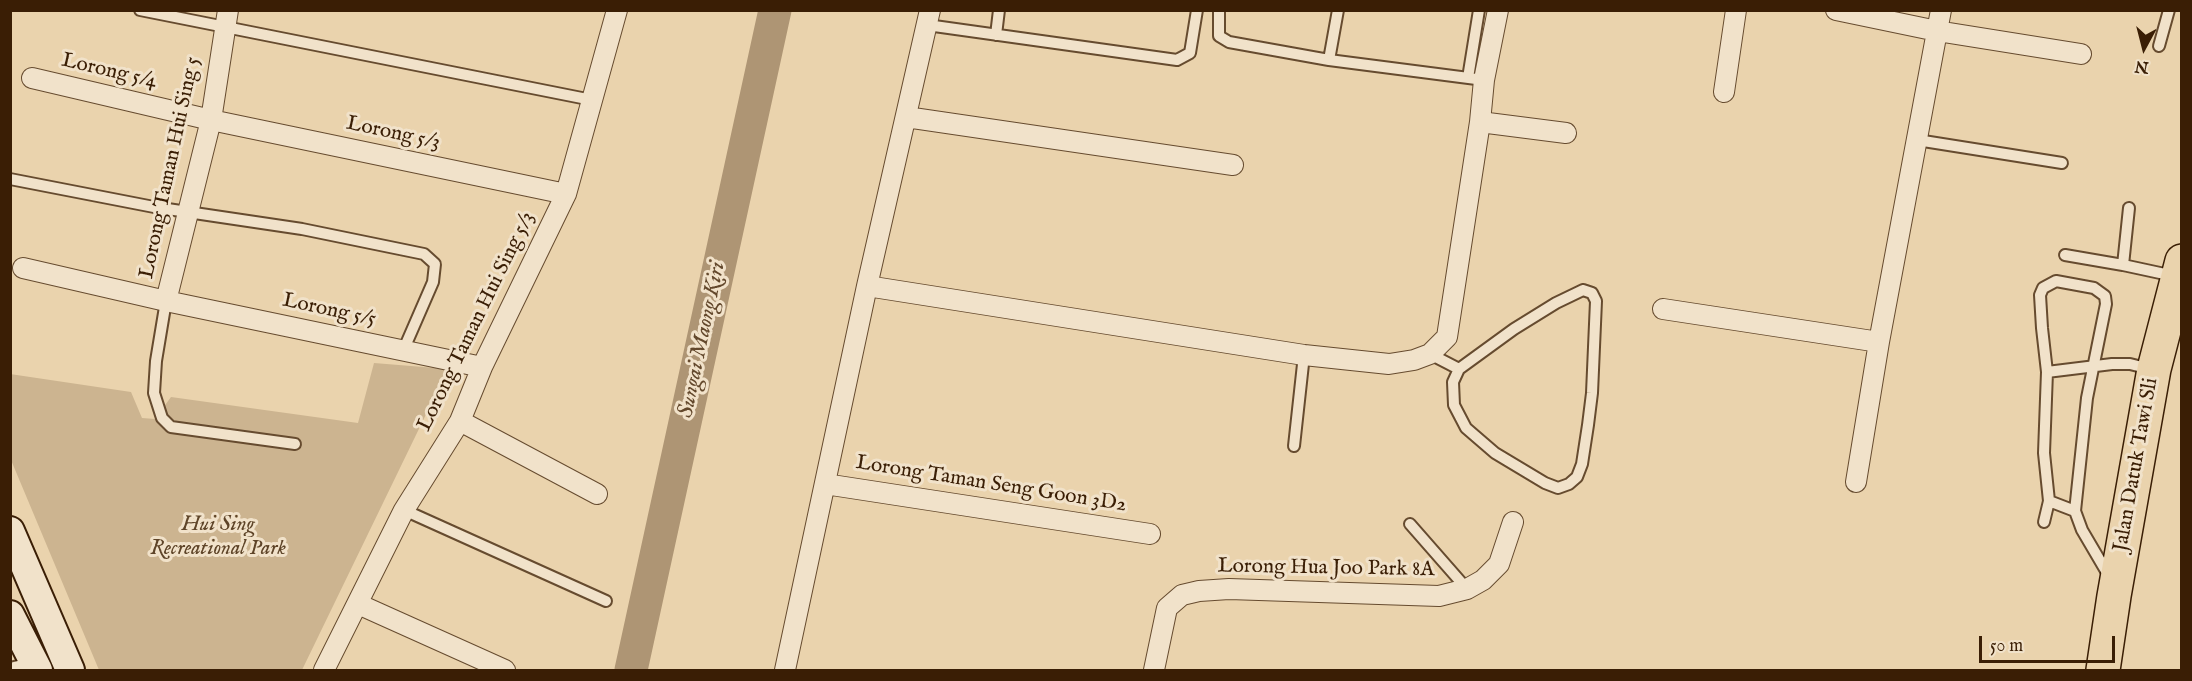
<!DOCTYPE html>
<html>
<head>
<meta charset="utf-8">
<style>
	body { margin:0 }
	#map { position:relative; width:2192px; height:681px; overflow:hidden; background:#ead3ad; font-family:"IM FELL English",serif }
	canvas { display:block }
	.frame { position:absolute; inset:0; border:12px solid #3a1e05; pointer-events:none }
	.north { position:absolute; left:2114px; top:18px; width:60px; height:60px; -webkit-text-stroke:4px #f1e2ca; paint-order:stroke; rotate:187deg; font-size:16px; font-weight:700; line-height:24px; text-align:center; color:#3a1e05 }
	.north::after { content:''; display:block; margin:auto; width:21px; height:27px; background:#3a1e05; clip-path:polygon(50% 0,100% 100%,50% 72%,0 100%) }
	.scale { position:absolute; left:1979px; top:636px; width:136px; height:27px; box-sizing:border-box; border:3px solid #3a1e05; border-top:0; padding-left:8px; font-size:18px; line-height:21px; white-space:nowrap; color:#3a1e05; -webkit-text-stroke:4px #f1e2ca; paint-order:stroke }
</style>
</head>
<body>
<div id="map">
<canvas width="2192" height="681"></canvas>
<div class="frame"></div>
<div class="north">N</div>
<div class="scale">50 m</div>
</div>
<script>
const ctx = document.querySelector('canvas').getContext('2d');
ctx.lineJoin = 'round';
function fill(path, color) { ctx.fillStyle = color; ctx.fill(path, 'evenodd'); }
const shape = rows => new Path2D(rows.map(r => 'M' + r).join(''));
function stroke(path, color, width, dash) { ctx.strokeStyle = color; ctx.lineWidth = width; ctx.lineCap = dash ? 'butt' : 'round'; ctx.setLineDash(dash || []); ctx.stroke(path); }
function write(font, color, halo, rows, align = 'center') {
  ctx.font = font + ' "IM FELL English",serif'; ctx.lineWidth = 6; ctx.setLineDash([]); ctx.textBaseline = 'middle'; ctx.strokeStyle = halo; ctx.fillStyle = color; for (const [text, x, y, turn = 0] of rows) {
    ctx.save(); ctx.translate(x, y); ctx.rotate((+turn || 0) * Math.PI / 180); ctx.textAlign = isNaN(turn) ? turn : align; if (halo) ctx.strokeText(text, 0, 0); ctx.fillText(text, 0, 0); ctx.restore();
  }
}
fill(shape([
	[374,363,448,369,302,670,99,670,11,460,10,374,131,392,142,418,155,419,171,397,358,423]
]), '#ccb490');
stroke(shape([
	[631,670,775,10]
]), '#ae9574', 33);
const service = shape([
	[140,10,592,100],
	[1219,10,1219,36,1229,42,1329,60,1484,80],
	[927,25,1177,60,1190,53,1197,10],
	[996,35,999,10],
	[2159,46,2169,10],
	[1329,60,1338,10],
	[1468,78,1479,10],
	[1917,140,2062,163],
	[10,179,154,207,302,229,424,254,435,264,433,282,403,351],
	[2065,255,2123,265,2174,276],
	[2123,265,2129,208],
	[1583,290,1592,293,1596,301,1592,393,1588,425,1582,464,1577,477,1569,484,1558,488,1545,483,1495,453,1466,428,1454,405,1453,382,1459,369,1514,329,1556,303,1583,290],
	[166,301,156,361,154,393,162,418,171,427,295,444],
	[1430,354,1459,369],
	[2047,372,2042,328,2040,295,2043,288,2056,281,2094,288,2105,296,2106,304,2087,398,2075,511],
	[1294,446,1304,355],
	[404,510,606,601],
	[2044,522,2049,501],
	[1410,524,1467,589],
	[2109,576,2082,530,2075,511,2049,501,2044,453,2047,372,2112,364,2130,364,2150,369],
	[10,668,34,662]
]);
const minor = shape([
	[1836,10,1937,31,2081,54],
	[32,78,211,120,566,194],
	[1724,92,1736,10],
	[906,117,1233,165],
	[1480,122,1566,133],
	[23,268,166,301,482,367],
	[867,286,1304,355,1389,364,1414,360,1430,354,1447,337,1480,122,1484,80,1498,10],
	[166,301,211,120,228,10],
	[1663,309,1879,342],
	[460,421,597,494],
	[1856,482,1879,342,1941,10],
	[825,484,1150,534],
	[358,604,505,670],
	[324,670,404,510,460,421,482,367,566,194,617,10],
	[785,670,867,286,930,10],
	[1154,670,1167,608,1182,595,1199,591,1229,589,1439,596,1467,589,1483,580,1499,564,1513,522]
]);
const secondary = shape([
	[10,531,70,670],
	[10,615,38,670]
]);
const trunk = shape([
	[2103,670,2114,596,2154,369,2182,261]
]);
stroke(service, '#664b2f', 14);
stroke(minor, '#664b2f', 22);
stroke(secondary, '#3a1e05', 32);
stroke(trunk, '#3a1e05', 36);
stroke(service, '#f1e2ca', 10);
stroke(minor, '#f1e2ca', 20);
stroke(secondary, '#f1e2ca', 28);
stroke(trunk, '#ead3ad', 33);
write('21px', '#3a1e05', '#f1e2ca', [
	["Lorong 5/4",109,72,13],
	["Lorong 5/3",393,134,12],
	["Lorong Taman Hui Sing 5",171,168,-78],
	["Lorong 5/5",329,311,12],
	["Lorong Taman Hui Sing 5/3",477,322,-64],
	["Jalan Datuk Tawi Sli",2137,465,-80],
	["Lorong Taman Seng Goon 3D2",991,485,9],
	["Lorong Hua Joo Park 8A",1326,569,1]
]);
write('italic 21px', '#5e4428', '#f1e2ca', [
	["Hui Sing",218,526],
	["Recreational Park",218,550]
]);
write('italic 22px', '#63482c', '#f1e2ca', [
	["Sungai Maong Kiri",703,340,-78]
]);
</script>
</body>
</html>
